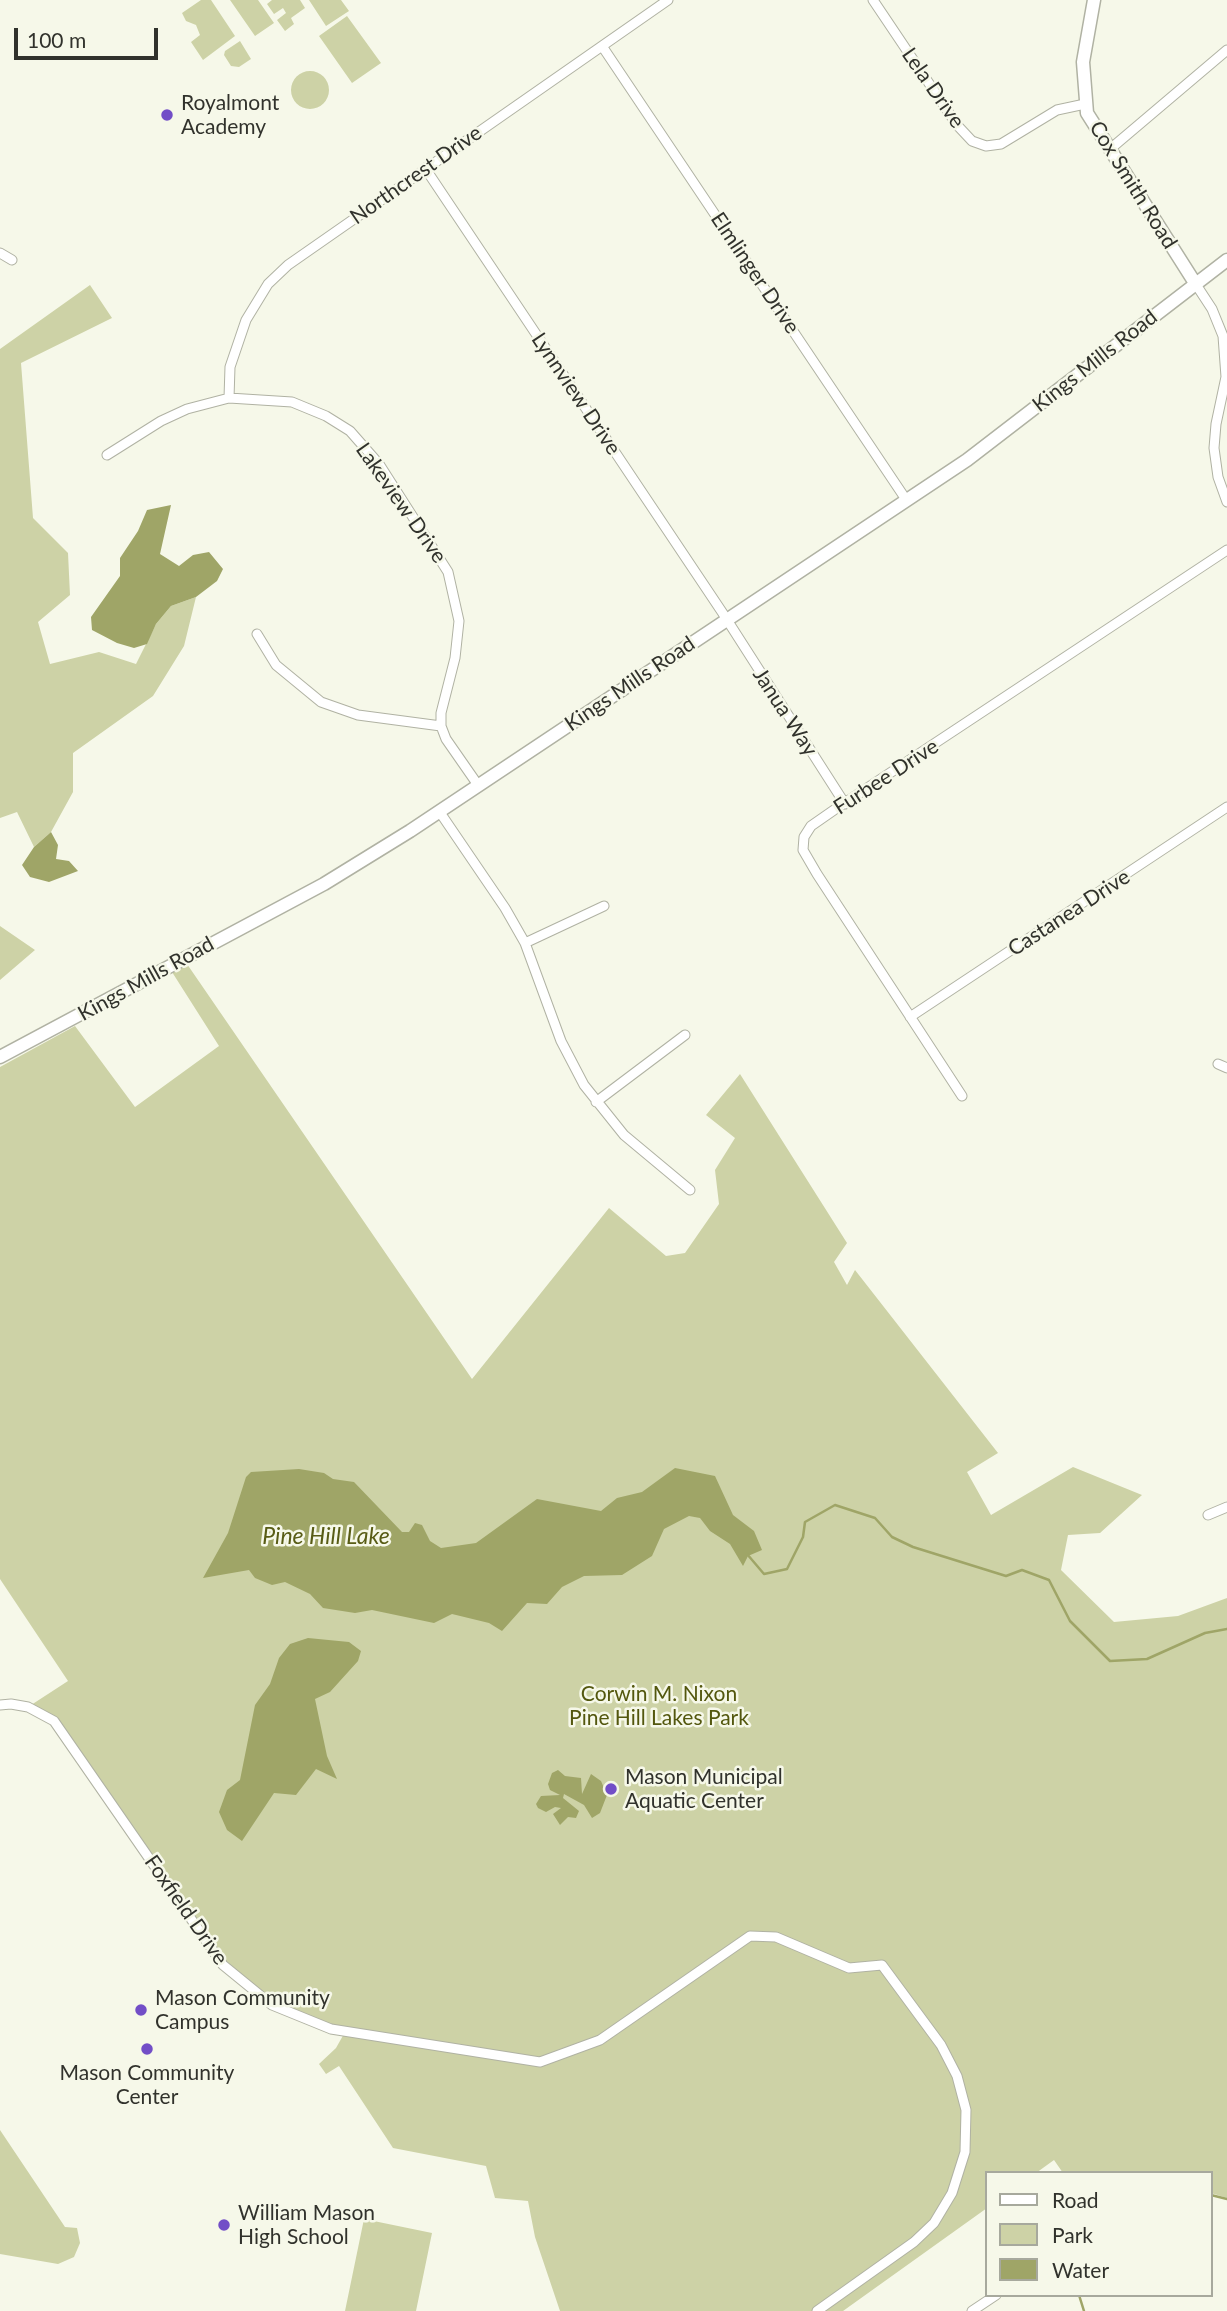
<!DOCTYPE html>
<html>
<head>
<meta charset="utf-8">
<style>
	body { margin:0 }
	#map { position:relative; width:1227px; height:2311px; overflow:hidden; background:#f6f8e9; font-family:Lato,sans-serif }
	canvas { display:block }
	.legend { position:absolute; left:985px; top:2171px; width:228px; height:126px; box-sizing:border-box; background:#f6f8e9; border:2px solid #a7a99d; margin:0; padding:9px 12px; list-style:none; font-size:21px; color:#31322c }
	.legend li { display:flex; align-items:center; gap:14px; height:35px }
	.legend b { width:35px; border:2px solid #a7a99d }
	.scale { position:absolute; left:14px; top:28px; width:144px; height:32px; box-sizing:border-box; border:4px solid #31322c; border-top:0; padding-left:9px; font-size:21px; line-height:24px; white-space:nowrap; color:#31322c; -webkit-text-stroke:5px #f6f8e9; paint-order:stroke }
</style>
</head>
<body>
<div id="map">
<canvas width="1227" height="2311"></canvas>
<ul class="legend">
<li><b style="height:9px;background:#fff"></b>Road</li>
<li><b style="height:19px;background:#cdd2a6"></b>Park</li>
<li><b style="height:19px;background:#9fa567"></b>Water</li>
</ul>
<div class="scale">100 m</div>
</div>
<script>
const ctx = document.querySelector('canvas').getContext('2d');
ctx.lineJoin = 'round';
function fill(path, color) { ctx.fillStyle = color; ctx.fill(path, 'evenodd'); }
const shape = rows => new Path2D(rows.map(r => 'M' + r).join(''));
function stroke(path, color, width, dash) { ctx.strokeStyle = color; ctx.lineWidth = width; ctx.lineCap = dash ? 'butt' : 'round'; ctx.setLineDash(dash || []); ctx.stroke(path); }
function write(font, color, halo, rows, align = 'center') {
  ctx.font = font + ' Lato,sans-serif'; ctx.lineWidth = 5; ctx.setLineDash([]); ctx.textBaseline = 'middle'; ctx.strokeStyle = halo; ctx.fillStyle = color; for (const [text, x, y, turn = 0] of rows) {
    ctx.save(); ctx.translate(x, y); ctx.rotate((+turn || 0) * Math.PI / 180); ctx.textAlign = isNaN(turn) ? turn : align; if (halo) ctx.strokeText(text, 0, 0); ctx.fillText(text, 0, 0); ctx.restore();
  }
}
fill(shape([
	[201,0,211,0,235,36,203,60,191,42,200,35,196,25,186,21,182,13],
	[230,0,258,0,274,23,255,36],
	[272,0,300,0,305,8,291,18,294,24,285,31,277,20,286,13,283,8,274,14,267,4],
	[309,0,341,0,349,11,326,26],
	[347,16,381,63,352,83,319,36],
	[240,41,251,59,239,67,231,66,224,55,225,51],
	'291 90a19 19 0 1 1 38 0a19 19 0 1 1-38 0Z',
	[90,285,112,318,21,363,33,518,68,553,70,595,38,622,50,664,99,652,136,664,156,624,171,606,196,597,184,646,153,696,73,753,73,792,51,832,34,847,17,812,0,818,0,349],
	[0,926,35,950,0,980],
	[187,964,472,1379,609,1208,666,1256,685,1253,719,1204,715,1170,735,1138,706,1115,740,1074,847,1243,834,1262,847,1285,855,1270,998,1453,967,1472,991,1515,1073,1467,1142,1495,1100,1533,1068,1535,1061,1570,1114,1622,1178,1616,1227,1598,1227,2198,1211,2193,1211,2173,1063,2173,1054,2160,1036,2173,987,2173,987,2208,843,2311,560,2311,535,2237,528,2201,495,2198,486,2166,393,2148,339,2066,326,2074,319,2064,336,2048,345,2032,272,2005,223,1965,54,1721,28,1707,68,1681,0,1579,0,1067,75,1026,135,1107,219,1046,172,972],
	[0,2130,65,2227,77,2228,80,2243,74,2257,58,2264,0,2254],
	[364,2219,432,2233,416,2311,345,2311]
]), '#cdd2a6');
fill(shape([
	[171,505,160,554,179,566,193,555,209,552,223,569,217,581,196,597,171,606,156,624,147,644,134,648,117,643,92,630,91,617,120,576,120,558,138,531,147,510],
	[51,832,58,845,56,859,69,861,78,871,49,882,30,877,22,865,34,847],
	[675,1468,715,1476,733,1515,754,1531,762,1550,748,1556,743,1566,730,1544,710,1531,700,1518,689,1516,664,1529,652,1556,622,1575,584,1576,562,1587,547,1604,527,1603,502,1631,489,1623,452,1614,434,1623,372,1610,355,1613,323,1608,310,1594,285,1582,272,1585,255,1578,249,1570,203,1578,228,1533,246,1477,251,1472,299,1469,324,1473,333,1479,354,1482,402,1532,409,1532,415,1523,422,1525,430,1541,441,1548,476,1543,537,1499,601,1511,617,1498,642,1492],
	[308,1638,349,1642,361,1651,358,1661,330,1692,315,1699,327,1756,337,1779,316,1769,296,1795,274,1793,242,1841,227,1830,219,1812,227,1790,240,1780,255,1705,270,1684,279,1658,290,1644],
	[558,1770,565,1776,581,1778,582,1794,591,1774,601,1781,607,1795,600,1813,592,1818,584,1805,564,1794,563,1798,579,1811,576,1818,568,1817,560,1825,553,1814,561,1808,555,1807,546,1812,538,1808,536,1804,541,1796,560,1795,550,1790,548,1784,552,1773]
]), '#9fa567');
stroke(shape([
	[747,1554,764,1574,787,1569,803,1537,805,1522,835,1505,875,1518,892,1537,913,1547,1006,1576,1022,1570,1049,1580,1070,1621,1110,1661,1147,1659,1205,1633,1227,1629],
	[1211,2195,1227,2199],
	[1079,2295,1084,2311]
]), '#9fa567', 2.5);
const minor = shape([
	[873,0,957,125,972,141,986,146,1001,144,1057,110,1085,104],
	[602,46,907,501],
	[1109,150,1227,50],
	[425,168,722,612,845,804],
	[0,253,12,260],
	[1195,283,1212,309,1223,336,1226,377,1216,424,1214,448,1218,477,1227,502],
	[229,398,230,367,246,320,268,284,288,265,668,0],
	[107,455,161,421,187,409,229,398,292,402,326,416,350,431,379,464,448,572,459,621,455,658,441,713,441,726,446,739,478,785],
	[257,634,276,665,321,702,358,715,441,726],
	[439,811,505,908,525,943,561,1041,584,1085,624,1135,690,1190],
	[525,943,604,906],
	[910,1017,1227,807],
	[1218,1064,1227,1068],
	[962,1096,817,874,803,850,804,837,811,826,834,810,1227,550],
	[596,1102,685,1035],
	[1208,1515,1227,1507],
	[0,1705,11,1704,28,1707,54,1721,223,1965,272,2005,331,2029,540,2062,600,2040,750,1936,776,1937,849,1968,882,1965,941,2045,957,2076,966,2110,965,2152,952,2193,934,2223,914,2242,817,2311],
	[972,2311,996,2295]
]);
const tertiary = shape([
	[1094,0,1083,62,1087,113,1195,283],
	[0,1057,324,884,410,831,967,460,1227,260]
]);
stroke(minor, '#b0b2a3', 11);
stroke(tertiary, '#b0b2a3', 15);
stroke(minor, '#fff', 9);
stroke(tertiary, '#fff', 12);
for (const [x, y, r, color] of [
	[167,115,7,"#724ec7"],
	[611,1789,7,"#724ec7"],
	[141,2010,7,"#724ec7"],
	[147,2049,7,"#724ec7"],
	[224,2225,7,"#724ec7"]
]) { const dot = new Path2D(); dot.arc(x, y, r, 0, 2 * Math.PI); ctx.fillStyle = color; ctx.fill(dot); stroke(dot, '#f6f8e9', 2.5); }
write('21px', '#31322c', '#f6f8e9', [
	["Lela Drive",933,88,55],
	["Northcrest Drive",416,175,-35],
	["Cox Smith Road",1133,185,58],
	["Elmlinger Drive",755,273,56],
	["Kings Mills Road",1095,361,-38],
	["Lynnview Drive",576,394,56],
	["Lakeview Drive",401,503,55],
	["Kings Mills Road",630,684,-34],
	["Janua Way",785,712,57],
	["Furbee Drive",886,777,-33],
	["Castanea Drive",1069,913,-33],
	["Kings Mills Road",146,979,-29],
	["Foxfield Drive",186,1910,55]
]);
write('21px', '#31322c', '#f6f8e9', [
	["Royalmont",181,103],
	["Academy",181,127],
	["Mason Municipal",625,1777],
	["Aquatic Center",625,1801],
	["Mason Community",155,1998],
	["Campus",155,2022],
	["Mason Community",147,2073,"center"],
	["Center",147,2097,"center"],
	["William Mason",238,2213],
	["High School",238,2237]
], 'left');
write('21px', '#53570e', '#f6f8e9', [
	["Corwin M. Nixon",659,1694],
	["Pine Hill Lakes Park",659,1718]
]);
write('italic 23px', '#585c15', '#f6f8e9', [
	["Pine Hill Lake",326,1537]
]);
</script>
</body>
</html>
